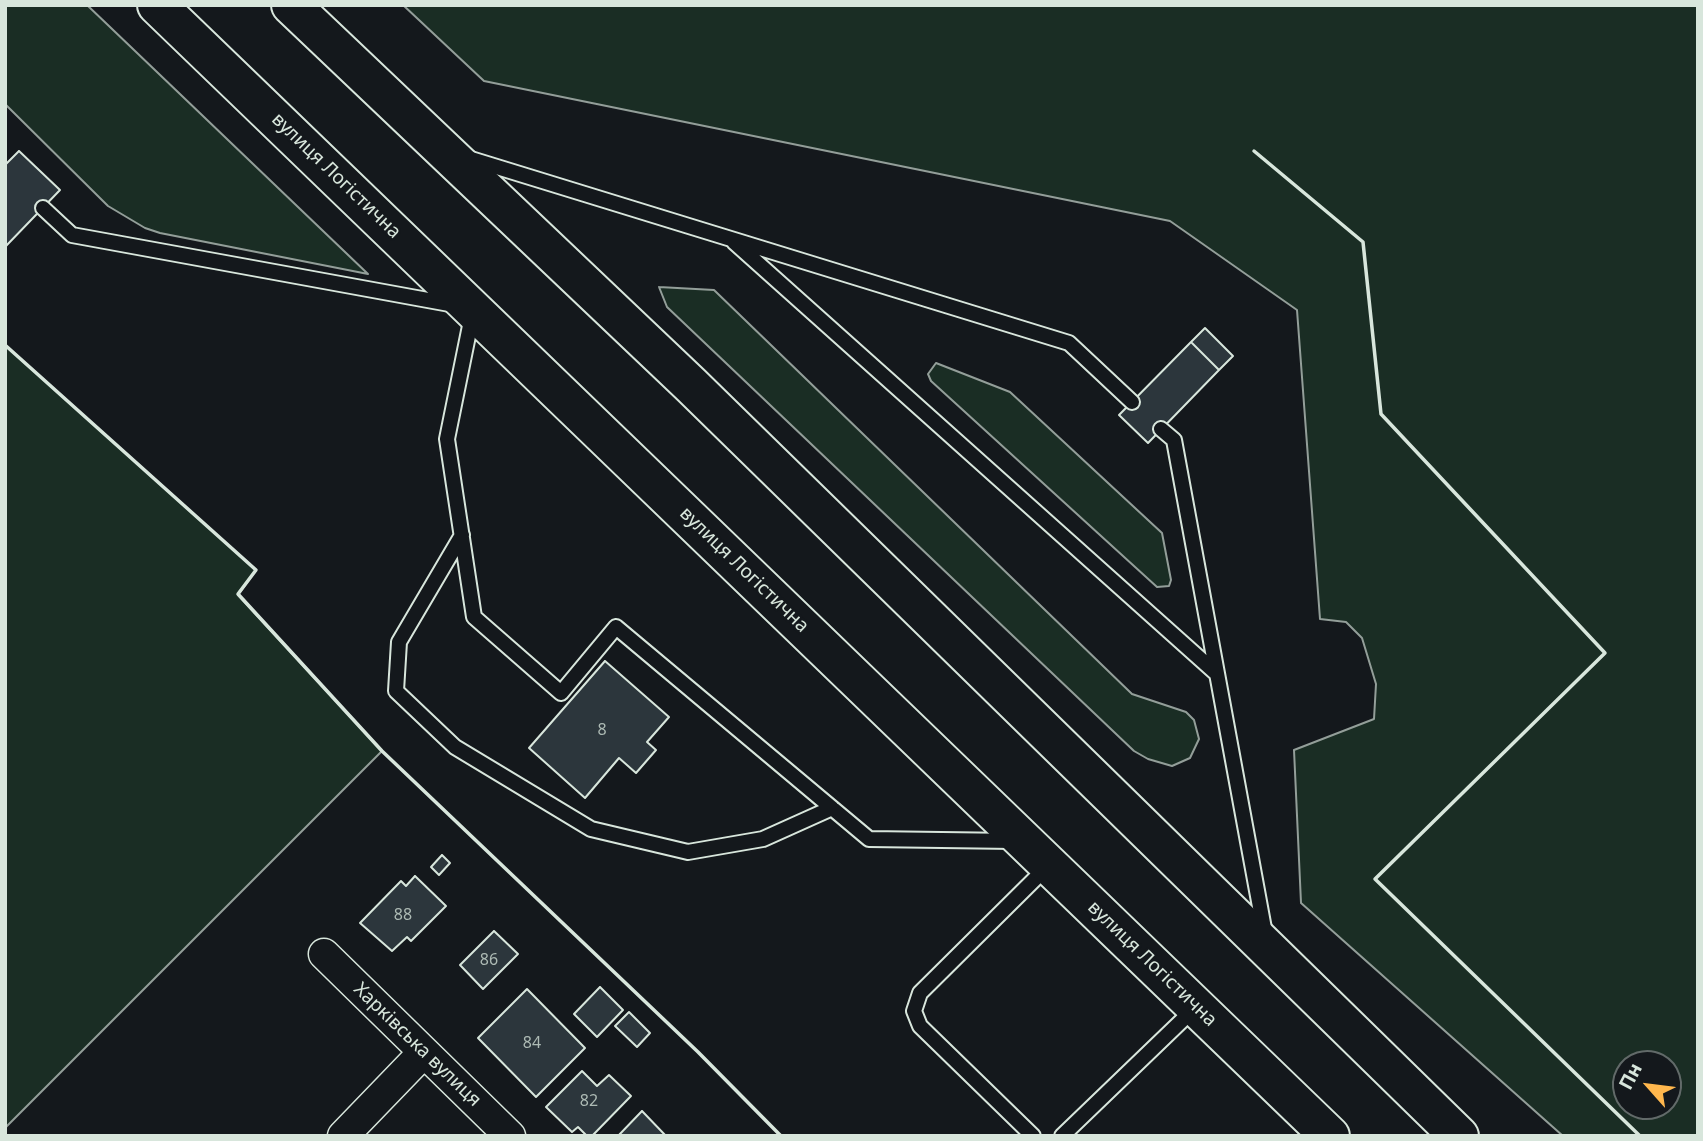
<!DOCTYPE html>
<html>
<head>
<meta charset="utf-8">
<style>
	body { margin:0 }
	#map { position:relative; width:1703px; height:1141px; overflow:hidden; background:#14181c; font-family:"Noto Sans",sans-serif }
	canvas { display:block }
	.frame { position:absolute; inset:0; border:7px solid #d8e6dc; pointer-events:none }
	.north { position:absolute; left:1612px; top:1050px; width:70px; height:70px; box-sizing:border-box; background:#14181c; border:2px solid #626a69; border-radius:50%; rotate:298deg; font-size:19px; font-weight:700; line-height:28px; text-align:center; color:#d8e6dc }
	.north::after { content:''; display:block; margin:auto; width:24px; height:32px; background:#ffb74d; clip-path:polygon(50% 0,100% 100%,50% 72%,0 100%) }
</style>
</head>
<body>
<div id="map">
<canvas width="1703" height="1141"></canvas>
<div class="frame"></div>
<div class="north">Пн</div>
</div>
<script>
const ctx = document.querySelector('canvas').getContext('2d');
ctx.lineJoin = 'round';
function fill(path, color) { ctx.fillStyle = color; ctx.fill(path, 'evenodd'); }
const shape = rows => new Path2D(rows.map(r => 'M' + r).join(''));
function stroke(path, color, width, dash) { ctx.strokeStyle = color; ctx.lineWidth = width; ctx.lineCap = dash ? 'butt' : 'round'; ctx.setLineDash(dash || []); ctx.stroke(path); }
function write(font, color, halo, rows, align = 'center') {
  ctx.font = font + ' "Noto Sans",sans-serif'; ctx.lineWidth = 5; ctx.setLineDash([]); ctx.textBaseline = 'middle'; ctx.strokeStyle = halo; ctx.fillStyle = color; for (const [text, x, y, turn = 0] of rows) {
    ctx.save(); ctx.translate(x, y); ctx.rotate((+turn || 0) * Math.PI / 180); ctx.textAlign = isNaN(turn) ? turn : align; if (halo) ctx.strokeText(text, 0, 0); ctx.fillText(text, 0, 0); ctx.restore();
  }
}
const green = shape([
	[5,5,87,5,368,274,160,233,145,228,108,206,5,104,5,5],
	[403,5,1698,5,1698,1136,1563,1136,1301,903,1294,750,1374,719,1376,684,1362,638,1346,622,1320,619,1297,310,1170,221,484,81,403,5],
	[1668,1064,1668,1106,1626,1106,1626,1064,1668,1064],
	[659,287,714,290,1132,694,1186,712,1194,720,1199,739,1190,758,1172,766,1148,759,1134,751,667,307,659,287],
	[5,345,256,570,238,595,382,751,5,1128,5,345],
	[936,363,1010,392,1162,533,1171,580,1169,586,1157,587,931,381,928,374,936,363]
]);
fill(green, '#1a2d24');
stroke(green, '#939e99', 2);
const building = shape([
	[19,151,60,190,5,247,5,165,19,151],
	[1205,328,1233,356,1219,370,1191,342,1205,328],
	[1191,342,1219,370,1148,443,1119,415,1191,342],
	[605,661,669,717,647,742,656,750,636,773,619,758,585,798,529,748,605,661],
	[442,855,450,863,439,875,431,867,442,855],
	[415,876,446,906,411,941,407,937,392,951,360,923,401,881,406,886,415,876],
	[494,931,518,954,483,989,460,965,494,931],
	[600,987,623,1010,597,1037,574,1014,600,987],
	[527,989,585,1048,536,1097,478,1038,527,989],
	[629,1012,650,1033,637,1047,615,1026,629,1012],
	[582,1071,597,1086,609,1075,631,1096,592,1136,587,1136,578,1127,572,1132,546,1107,582,1071],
	[642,1111,666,1136,618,1136,642,1111]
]);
fill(building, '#2c363c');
stroke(building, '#d8e6dc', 2);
const service = shape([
	[471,159,1069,343,1132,402],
	[43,208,72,235,455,305],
	[734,242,1216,673],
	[472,316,447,439,474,617,561,693,616,627,869,839,1014,841],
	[1161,429,1174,440,1265,934],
	[462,535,399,642,396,691,455,747,591,829,688,852,763,839,832,808],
	[1033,1136,920,1026,914,1011,920,993,1048,866],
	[1062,1136,1195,1008]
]);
const minor = shape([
	[324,954,510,1136],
	[343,1136,424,1052]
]);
const primary = shape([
	[157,5,1330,1136],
	[291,5,691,385,1459,1136]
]);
stroke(service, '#d8e6dc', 18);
stroke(minor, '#d8e6dc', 33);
stroke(primary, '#d8e6dc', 42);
stroke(service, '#14181c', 14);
stroke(minor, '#14181c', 30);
stroke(primary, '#14181c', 38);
stroke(shape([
	[1254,151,1363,242,1381,414,1605,653,1375,879,1640,1136],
	[5,345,256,570,238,594,382,751,698,1052,781,1136]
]), '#d8e6dc', 3.5);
write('16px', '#adbab4', null, [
	["8",602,730],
	["88",403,915],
	["86",489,960],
	["84",532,1043],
	["82",589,1101]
]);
write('19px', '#d8e6dc', '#14181c', [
	["вулиця Логістична",336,176,44],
	["вулиця Логістична",744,570,44],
	["вулиця Логістична",1152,964,44],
	["Харківська вулиця",417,1045,44]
]);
</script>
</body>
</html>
